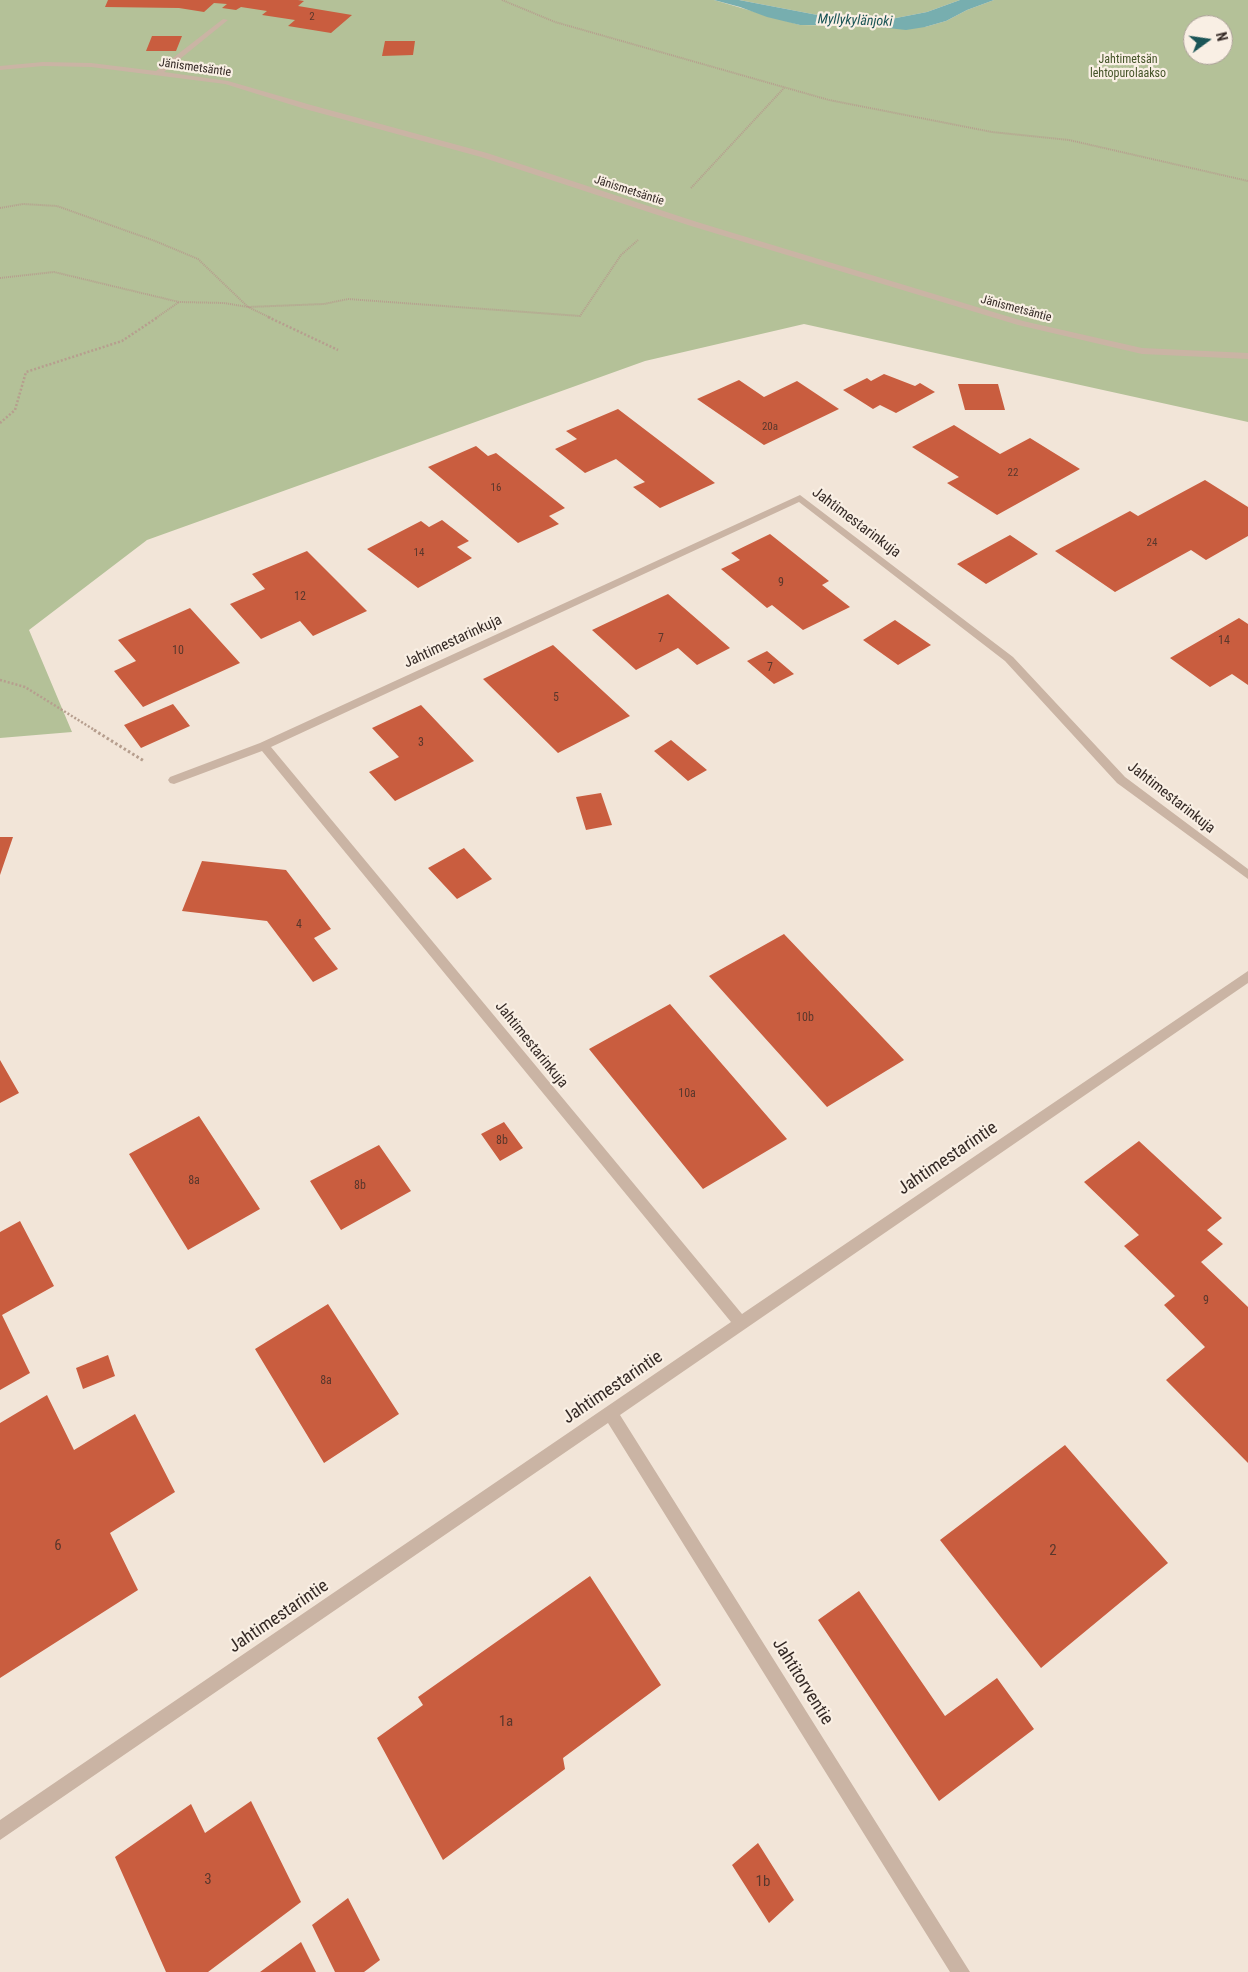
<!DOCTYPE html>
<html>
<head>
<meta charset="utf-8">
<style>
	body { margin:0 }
	#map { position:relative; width:1248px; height:1972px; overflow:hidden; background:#f2e5d8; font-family:"Roboto Condensed",sans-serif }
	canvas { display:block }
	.north { position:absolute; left:1183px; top:15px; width:50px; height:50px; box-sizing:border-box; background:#f9efe4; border:1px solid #aba098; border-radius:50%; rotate:76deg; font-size:14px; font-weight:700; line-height:20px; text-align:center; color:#352a26 }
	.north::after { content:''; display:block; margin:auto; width:18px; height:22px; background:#1b5557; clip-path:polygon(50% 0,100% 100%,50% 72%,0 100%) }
</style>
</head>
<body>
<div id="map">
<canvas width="1248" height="1972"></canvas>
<div class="north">N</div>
</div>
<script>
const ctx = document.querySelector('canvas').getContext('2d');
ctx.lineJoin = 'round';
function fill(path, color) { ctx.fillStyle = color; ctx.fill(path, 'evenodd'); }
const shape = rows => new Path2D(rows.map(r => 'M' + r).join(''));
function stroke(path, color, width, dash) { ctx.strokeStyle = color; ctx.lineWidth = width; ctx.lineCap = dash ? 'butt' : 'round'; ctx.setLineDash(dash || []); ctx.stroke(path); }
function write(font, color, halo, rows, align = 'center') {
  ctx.font = font + ' "Roboto Condensed",sans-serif'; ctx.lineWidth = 4.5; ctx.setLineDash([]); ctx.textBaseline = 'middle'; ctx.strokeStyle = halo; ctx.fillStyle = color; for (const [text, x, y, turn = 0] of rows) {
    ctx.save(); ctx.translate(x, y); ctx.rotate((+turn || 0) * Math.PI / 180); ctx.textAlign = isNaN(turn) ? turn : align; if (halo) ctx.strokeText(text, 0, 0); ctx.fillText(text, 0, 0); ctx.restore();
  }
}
fill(shape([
	[0,0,714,0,800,25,925,27,946,21,967,10,994,0,1248,0,1248,422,804,324,645,361,147,540,29,630,72,732,0,738],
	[1193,25,1223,25,1223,55,1193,55],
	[739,0,960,0,927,12,891,19,860,20,828,17]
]), '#b4c198');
fill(shape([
	[714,0,739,0,828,17,860,20,891,19,927,12,960,0,994,0,967,10,946,21,925,27,906,30,860,25,800,25,767,17,740,7]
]), '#77aeaf');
fill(shape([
	[108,0,298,0,304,1,298,6,352,15,331,33,288,26,295,20,262,15,267,11,241,7,236,10,222,8,227,4,214,3,204,12,179,8,105,7],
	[152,36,182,36,176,51,146,51],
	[385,41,415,41,413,55,382,56],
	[884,374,915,386,920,383,935,392,896,413,880,405,873,409,843,390,867,378,871,381],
	[739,380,764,397,797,381,839,409,764,445,697,399],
	[958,384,998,384,1005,410,965,410],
	[618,409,715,483,660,508,633,487,645,482,616,459,585,473,555,449,577,439,566,431],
	[954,425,1000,454,1030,438,1080,469,997,515,947,483,959,477,912,447],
	[476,446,488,456,496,453,565,508,549,516,559,524,518,543,428,467],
	[1205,480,1248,507,1248,536,1206,560,1191,550,1115,592,1055,551,1130,511,1138,516],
	[442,520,469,541,457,547,472,558,418,588,367,549,421,521,429,527],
	[770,534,829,581,822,585,850,607,803,630,772,605,767,608,721,569,740,560,731,553],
	[1010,535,1038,554,986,584,957,564],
	[307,551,367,611,313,636,300,621,261,639,230,604,265,589,252,574],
	[668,594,730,648,697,665,678,648,636,670,592,630],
	[190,608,240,663,143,707,114,671,136,661,118,640],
	[1239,618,1248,624,1248,685,1232,674,1210,687,1170,658],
	[895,620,931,645,898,665,863,640],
	[553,645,630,716,558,753,483,679],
	[767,651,794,674,774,684,747,661],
	[173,704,190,726,141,748,124,725],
	[421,705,474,761,395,801,369,772,399,757,372,728],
	[671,740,707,770,688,781,654,751],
	[601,793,612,825,586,830,576,797],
	[0,837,13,837,0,875],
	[464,848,492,879,457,899,428,868],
	[202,861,286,870,331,929,314,938,338,969,313,982,267,921,182,911],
	[784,934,904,1060,827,1107,709,976],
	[670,1004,787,1139,703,1189,589,1049],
	[0,1060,19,1093,0,1103],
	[199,1116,260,1209,188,1250,129,1154],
	[504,1122,523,1148,500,1161,481,1134],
	[1139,1141,1222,1218,1207,1230,1223,1244,1201,1262,1248,1307,1248,1463,1166,1380,1205,1347,1164,1305,1175,1296,1124,1246,1139,1235,1084,1182],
	[379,1145,411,1191,341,1230,310,1181],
	[20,1221,54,1286,2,1315,30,1373,0,1390,0,1232],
	[328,1304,399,1414,324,1463,255,1349],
	[108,1355,115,1376,83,1389,76,1368],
	[47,1395,74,1450,135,1414,175,1492,110,1533,138,1590,0,1678,0,1423],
	[1065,1445,1168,1563,1041,1668,940,1540],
	[590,1576,661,1685,563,1758,565,1769,443,1860,377,1738,423,1705,418,1697],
	[859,1591,945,1716,997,1678,1034,1729,939,1801,818,1620],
	[251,1801,301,1902,208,1972,166,1972,115,1857,191,1804,205,1833],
	[758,1843,794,1900,769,1923,732,1865],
	[348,1898,380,1960,364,1972,335,1972,312,1925],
	[301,1942,316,1972,260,1972]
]), '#c95d3f');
stroke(shape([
	[502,0,555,22,829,100,992,132,1069,140,1248,181],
	[691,188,784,88],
	[0,208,23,204,57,206,155,241,198,259,248,307,324,304,348,299,580,316,621,255,638,240],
	[0,278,54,272,179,302,224,303,248,307,271,318],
	[156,318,179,302]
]), '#b69e8e', 2, [1, 1]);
stroke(shape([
	[268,317,338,350],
	[0,423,15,410,26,372,122,341,158,317],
	[0,680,25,687,96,731]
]), '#b69e8e', 2.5, [2, 2]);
stroke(shape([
	[94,730,144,761]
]), '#b69e8e', 3, [2.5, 2.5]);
fill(shape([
	[223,19,228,20,164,72,228,81,311,105,487,153,697,222,1023,321,1142,348,1248,353,1248,359,1142,354,1018,325,691,226,481,157,305,109,225,84,91,67,43,66,0,70,0,66,43,62,91,63,156,71,223,19],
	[800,495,1013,657,1125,777,1248,869,1248,879,1117,783,1005,661,799,502,271,747,742,1314,1248,971,1248,983,620,1415,970,1972,950,1972,608,1423,0,1840,0,1820,731,1322,262,751,174,784,170,783,168,780,170,777,260,743,800,495]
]), '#cab4a4');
write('11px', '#5a372c', null, [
	["2",312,17],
	["20a",770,427],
	["22",1013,473],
	["16",496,488],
	["24",1152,543],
	["14",419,553]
]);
write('12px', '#455429', '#f9efe4', [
	["Jahtimetsän",1128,60],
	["lehtopurolaakso",1128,74]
]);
write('12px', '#352a26', '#f9efe4', [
	["Jänismetsäntie",195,68,8],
	["Jänismetsäntie",629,191,18],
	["Jänismetsäntie",1016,309,15]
]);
write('12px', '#5a372c', null, [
	["9",781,583],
	["12",300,597],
	["7",661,639],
	["14",1224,641],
	["10",178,651],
	["7",770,668],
	["5",556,698],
	["3",421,743],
	["4",299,925],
	["10b",805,1018],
	["10a",687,1094],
	["8b",502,1141],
	["8a",194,1181],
	["8b",360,1186],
	["9",1206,1301],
	["8a",326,1381]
]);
write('italic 14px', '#1b5557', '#f9efe4', [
	["Myllykylänjoki",855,21,2]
]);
write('15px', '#352a26', '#f9efe4', [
	["Jahtimestarinkuja",856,523,37],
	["Jahtimestarinkuja",453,642,-25],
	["Jahtimestarinkuja",1171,798,38],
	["Jahtimestarinkuja",531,1045,51]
]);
write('15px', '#5a372c', null, [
	["6",58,1546],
	["2",1053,1551],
	["1a",506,1722],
	["3",208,1880],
	["1b",763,1882]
]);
write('18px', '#352a26', '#f9efe4', [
	["Jahtimestarintie",948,1159,-34],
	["Jahtimestarintie",613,1388,-34],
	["Jahtimestarintie",279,1617,-34],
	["Jahtitorventie",802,1682,58]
]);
</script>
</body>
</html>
